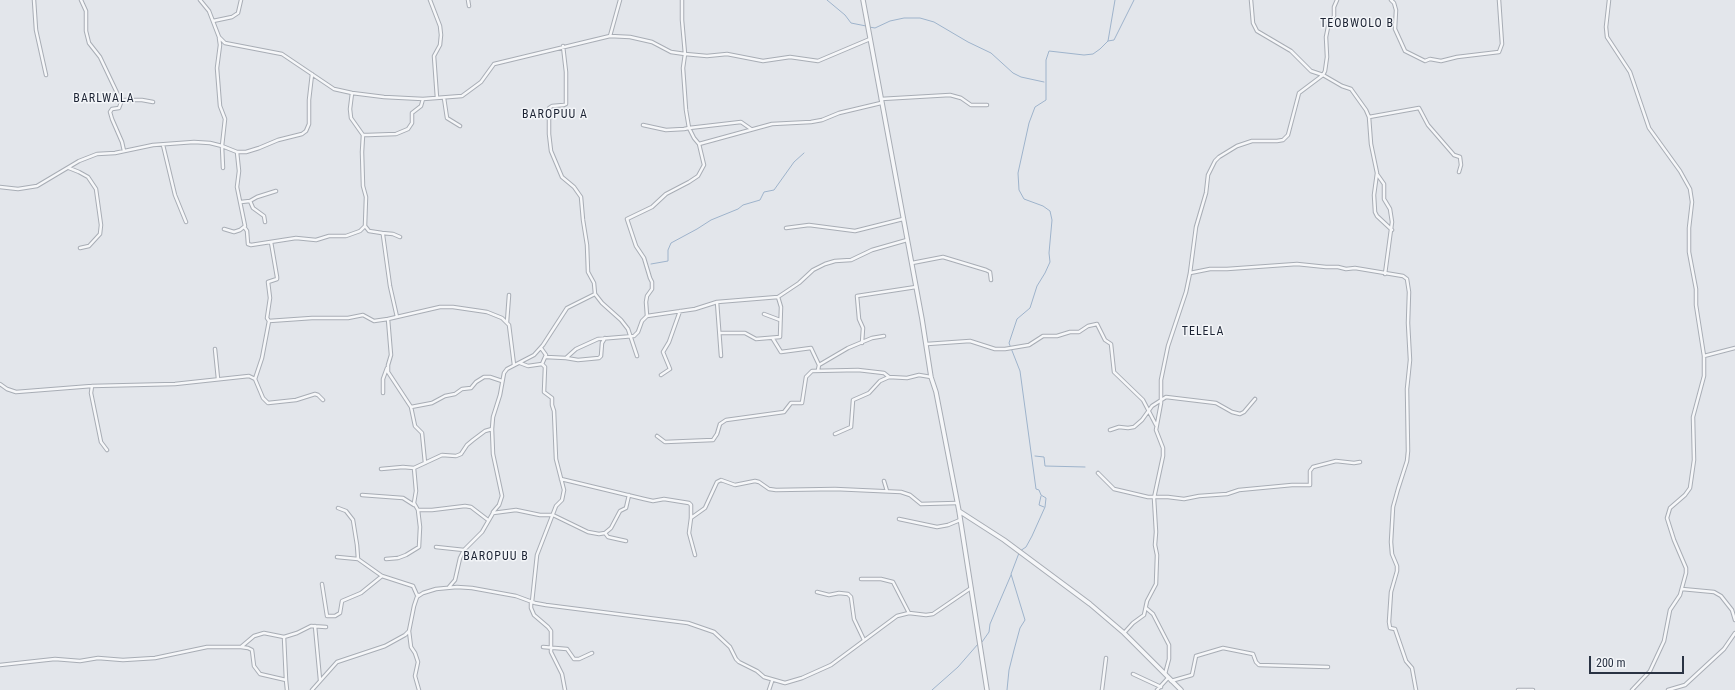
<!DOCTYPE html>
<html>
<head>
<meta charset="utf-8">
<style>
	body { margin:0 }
	#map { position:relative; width:1735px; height:690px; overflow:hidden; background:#e3e6eb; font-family:"Roboto Condensed",sans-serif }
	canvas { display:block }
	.scale { position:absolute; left:1589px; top:656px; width:95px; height:18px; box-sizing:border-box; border:2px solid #2a3343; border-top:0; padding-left:5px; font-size:12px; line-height:14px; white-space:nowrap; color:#2a3343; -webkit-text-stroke:3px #f3f5f8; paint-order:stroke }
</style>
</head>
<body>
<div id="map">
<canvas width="1735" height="690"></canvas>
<div class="scale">200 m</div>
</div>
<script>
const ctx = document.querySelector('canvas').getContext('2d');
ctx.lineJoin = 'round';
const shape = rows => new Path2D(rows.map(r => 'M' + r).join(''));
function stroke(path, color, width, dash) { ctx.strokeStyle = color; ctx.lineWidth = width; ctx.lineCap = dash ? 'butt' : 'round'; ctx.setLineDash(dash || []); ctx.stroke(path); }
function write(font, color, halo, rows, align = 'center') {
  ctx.font = font + ' "Roboto Condensed",sans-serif'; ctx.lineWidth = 3; ctx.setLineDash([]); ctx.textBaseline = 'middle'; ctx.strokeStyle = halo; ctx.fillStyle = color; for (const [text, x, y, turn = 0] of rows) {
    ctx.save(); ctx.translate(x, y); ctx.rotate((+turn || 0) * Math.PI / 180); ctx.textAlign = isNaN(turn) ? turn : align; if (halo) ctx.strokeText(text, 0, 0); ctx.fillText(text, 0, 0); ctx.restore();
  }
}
stroke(shape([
	[827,0,845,15,851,23,866,26],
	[869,27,875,28,890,21,904,18,920,18,934,22,968,42,991,53,1013,73,1021,77,1044,82],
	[1108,41,1114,40,1134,0],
	[651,264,668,261,668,250,671,243,697,229,711,220,738,209,743,205,760,200,764,192,774,190,794,162,804,153],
	[1035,456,1044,457,1045,466,1085,467],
	[1041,496,1039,505,1044,507],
	[1020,551,1026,547,1032,536,1045,507,1046,498,1041,495,1039,490,1036,489,1020,371,1009,343,1017,319,1030,308,1037,286,1045,273,1050,262,1049,253,1052,220,1050,211,1043,206,1024,199,1019,190,1018,173,1029,123,1035,107,1046,100,1046,60,1049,51,1084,55,1093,54,1100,49,1108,41,1115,0],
	[982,642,989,632,990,624,1011,575],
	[932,690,958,667,978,644],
	[1007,690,1009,670,1014,650,1020,628,1025,620,1011,574,1019,553]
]), '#9eb3cb', 1);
const minor = shape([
	[34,0,36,30,46,75],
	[81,0,86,11,86,31,89,43,100,57,119,97,122,100,142,100,153,102],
	[200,0,209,11,219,37,225,43,282,54,334,89,352,93,384,97,423,99,462,96,481,82,494,64,610,36,630,37,652,42,671,52,685,54,707,56,727,54,763,61,790,57,818,61,870,39],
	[430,0,440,26,441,35,440,45,434,56,437,98],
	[468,0,469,6],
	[682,0,682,20,685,54,683,68,686,110,689,128,741,122,751,129],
	[1251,0,1253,23,1257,31,1291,51,1311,71,1323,75,1342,86,1351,89,1366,110,1369,117,1371,144,1377,173,1374,195,1375,212,1377,216,1392,230],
	[1391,0,1394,3,1396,10,1395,29,1405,51,1425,61,1430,59,1441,61,1457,57,1499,52,1502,44,1499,0],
	[1609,0,1606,27,1607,37,1630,72,1649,128,1680,171,1690,189,1692,202,1689,228,1689,252,1696,289,1696,305,1704,356,1704,376,1693,417,1694,460,1690,488,1685,495,1670,508,1667,518,1674,540,1686,568,1686,573,1680,595,1670,610,1664,641,1650,671,1632,690],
	[213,21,232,17,238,13,241,0],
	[610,36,620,0],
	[219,38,220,45,217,68,220,106,225,119,222,146,223,168],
	[563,46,566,72,566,104,564,105,552,106,549,108,549,134,551,151,562,177,574,187,581,197,583,220,587,245,588,272,594,283,595,294,602,303,621,320,628,329,637,356],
	[352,93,350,109,351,118,363,135,368,135,396,134,408,129,412,123,412,113,421,106,423,99],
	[444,98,447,118,460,126],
	[881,99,950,95,961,98,971,105,987,105],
	[122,100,119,108,112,109,110,112,112,119,122,142,124,151],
	[1369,117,1419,108,1428,125,1454,155,1460,157,1461,165,1459,172],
	[643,125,666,130,684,129,689,128,694,138,699,144,704,165,698,176,689,182,666,194,652,207,627,219,636,246,644,258,650,278,652,282,652,289,647,296,646,302,647,316],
	[363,135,362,152,363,186,366,197,365,226,369,231,382,233,383,235,390,286,397,317],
	[699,144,772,124,811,122,822,120,839,113,881,103],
	[163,145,175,195,186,222],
	[237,152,246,152,259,148,278,140,302,134,306,131,309,124,309,100,312,74],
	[69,168,79,172,88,177,96,189,101,225,100,234,89,246,80,248],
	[1377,174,1384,184,1384,199,1390,209,1392,222,1385,274],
	[0,187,18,189,37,186,79,161,97,154,115,153,153,145,194,142,210,143,222,146,237,152,239,171,237,187,245,226,240,230,234,232,224,229],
	[250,201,253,208,264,216,265,222],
	[241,202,250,201,257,197,276,191],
	[245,228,247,231,248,244,251,245,296,238,316,240,329,236,346,236,360,231,365,226],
	[786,228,809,225,855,231,903,219],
	[382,233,393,234,400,237],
	[912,263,943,257,986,270,990,272,991,280],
	[1190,273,1210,269,1227,269,1297,264,1326,267,1338,267,1346,269,1355,268,1403,276,1407,279,1409,292,1408,323,1410,360,1407,389,1408,451,1407,461,1398,489,1393,507,1391,542,1392,554,1397,566,1397,571,1391,592,1389,622,1390,628,1395,629,1406,661,1412,668,1416,690],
	[717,302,721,356],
	[764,314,780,320],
	[269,321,267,318,270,298,268,282,277,279,277,277,271,242],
	[507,322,509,295],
	[720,333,745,333,756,339,780,337,781,307,778,297],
	[773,339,781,352,811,348,819,365,818,370],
	[862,343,863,328,859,319,857,296,916,287],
	[927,344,970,341,995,349,1005,349,1029,345,1043,336,1057,336,1070,332,1079,332,1088,326,1097,324,1105,340,1111,344,1114,372,1143,400,1156,425],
	[215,349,218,379],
	[1704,356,1735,348],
	[546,357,566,358,576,349,598,339,634,336,638,332,642,321,647,316,695,309,717,302,778,297,799,283,813,270,825,264,835,261,851,260,872,250,907,240],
	[566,358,578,360,599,358,601,356,602,343,605,338],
	[520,363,528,366,542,364,546,355,541,348],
	[819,365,848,348,872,338,884,336],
	[661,375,670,369,663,352,669,342,680,311],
	[255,379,262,358,269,321,312,318,348,318,363,315,374,321,388,319],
	[0,384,7,389,16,392,92,386,175,384,249,376,255,379,263,398,268,403,296,400,315,394,318,395,323,400],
	[92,386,91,393,101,442,107,450],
	[383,393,383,379,387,368],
	[411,407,432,403,445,396,455,394,462,389,471,388,476,382,484,377,490,377,502,381],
	[492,429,493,454,502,496,499,505,493,512],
	[1110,430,1119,427,1128,428,1134,427,1142,420,1152,406,1166,397,1216,403,1232,412,1240,414,1244,412,1255,399],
	[835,434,851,427,853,400,869,393,880,381,889,377,907,378,919,375,931,377],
	[657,436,665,442,713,440,717,434,720,424,726,420,784,412,791,403,802,403,806,377,812,371,858,370,884,373,889,377],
	[425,463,422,433,415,426,411,407,388,372,388,365,391,355,388,319,440,307,453,307,487,312,502,318,509,325,514,365],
	[414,468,416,491,414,503,418,510,432,510,465,506,471,507,488,520],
	[381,469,403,467,414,468,442,455,456,456,461,454,467,445,473,440,485,431,492,429,493,417,500,395,504,373,507,369,534,355,543,345,567,308,595,294],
	[1098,473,1114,489,1148,497,1168,497,1184,499,1199,496,1227,494,1239,490,1292,485,1310,485,1310,471,1313,467,1336,461,1354,463,1360,462],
	[561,479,644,499,653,501,664,499,689,503,691,505,691,518,689,533,695,555],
	[884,481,887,491],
	[362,495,403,498,414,505],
	[338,508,346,511,353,520,357,545,358,559],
	[691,518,705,508,717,482,721,480,735,485,755,481,759,482,769,489,776,490,835,489,901,492,910,495,921,504,957,503],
	[899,519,937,527,948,525,960,520],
	[605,533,608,537,626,541],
	[436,547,464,550],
	[337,557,358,559,382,576,413,586,417,595,419,595],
	[386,559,398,558,406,555,419,547,420,527,418,510],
	[861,579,881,579,893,582,909,613],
	[322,584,327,616,335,616,340,613,342,601,361,593,382,576],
	[449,587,455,580,460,558,464,550,482,532,493,513,516,510,540,515,553,515,588,532,599,534,605,533,611,528,620,511,626,508,629,495],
	[1682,589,1714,592,1721,596,1732,610,1735,620],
	[817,592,829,595,839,593,848,594,851,597,854,619,864,640],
	[531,602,531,608,534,615,548,627,551,631,551,652,562,674,565,690],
	[532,602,537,555,556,506,562,500,564,490,556,459,554,411,552,405,552,398,544,392,545,367,542,364],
	[1146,608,1153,614,1169,645,1169,659,1165,674],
	[315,626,320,680],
	[409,631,411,647,415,653,418,662,415,676,419,690],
	[1124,633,1133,623,1144,615,1147,601,1156,584,1157,555,1155,545,1156,532,1154,498,1163,456,1163,448,1156,430,1161,403,1161,380,1168,346,1186,292,1190,273,1196,227,1206,193,1208,175,1215,161,1219,157,1237,146,1252,141,1277,141,1283,140,1288,135,1299,93,1323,75,1325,71,1327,57,1326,37,1328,27,1334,16,1334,7,1337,0],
	[241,647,248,648,252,650,254,666,260,674,286,680,287,690],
	[543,647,567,649,574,659,579,659,592,653],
	[0,665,55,659,80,661,98,658,123,660,155,658,207,647,241,647,254,636,264,633,284,637],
	[1133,674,1161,687],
	[286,680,284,637,297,633,311,626,326,627],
	[1171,681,1192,675,1196,656,1223,648,1253,654,1256,662,1259,665,1328,667],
	[312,690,337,662,385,646,405,635,409,631,414,606,417,597,423,593,436,589,457,587,472,588,516,596,535,603,546,605,688,623,714,632,730,647,736,659,739,662,757,671,764,677,785,683,802,678,831,665,897,616,909,613,926,615,933,614,971,588],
	[769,690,772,681],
	[1102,690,1106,658],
	[1157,690,1168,678],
	[1518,690,1533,690],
	[1668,690,1685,685,1724,649,1735,633]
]);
const tertiary = shape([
	[863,0,922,319,931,377,936,392,959,511,987,690],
	[959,511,1004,540,1090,604,1124,633,1181,690]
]);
stroke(minor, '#a8adb5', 4.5);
stroke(tertiary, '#a8adb5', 5.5);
stroke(minor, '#f6f7f9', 2.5);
stroke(tertiary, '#f6f7f9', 3.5);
ctx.letterSpacing = '1px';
write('12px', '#1d2434', '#f3f5f8', [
	["TEOBWOLO B",1357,24],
	["BARLWALA",104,99],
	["BAROPUU A",555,115],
	["TELELA",1203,332],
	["BAROPUU B",496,557]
]);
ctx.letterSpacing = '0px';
</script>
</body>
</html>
